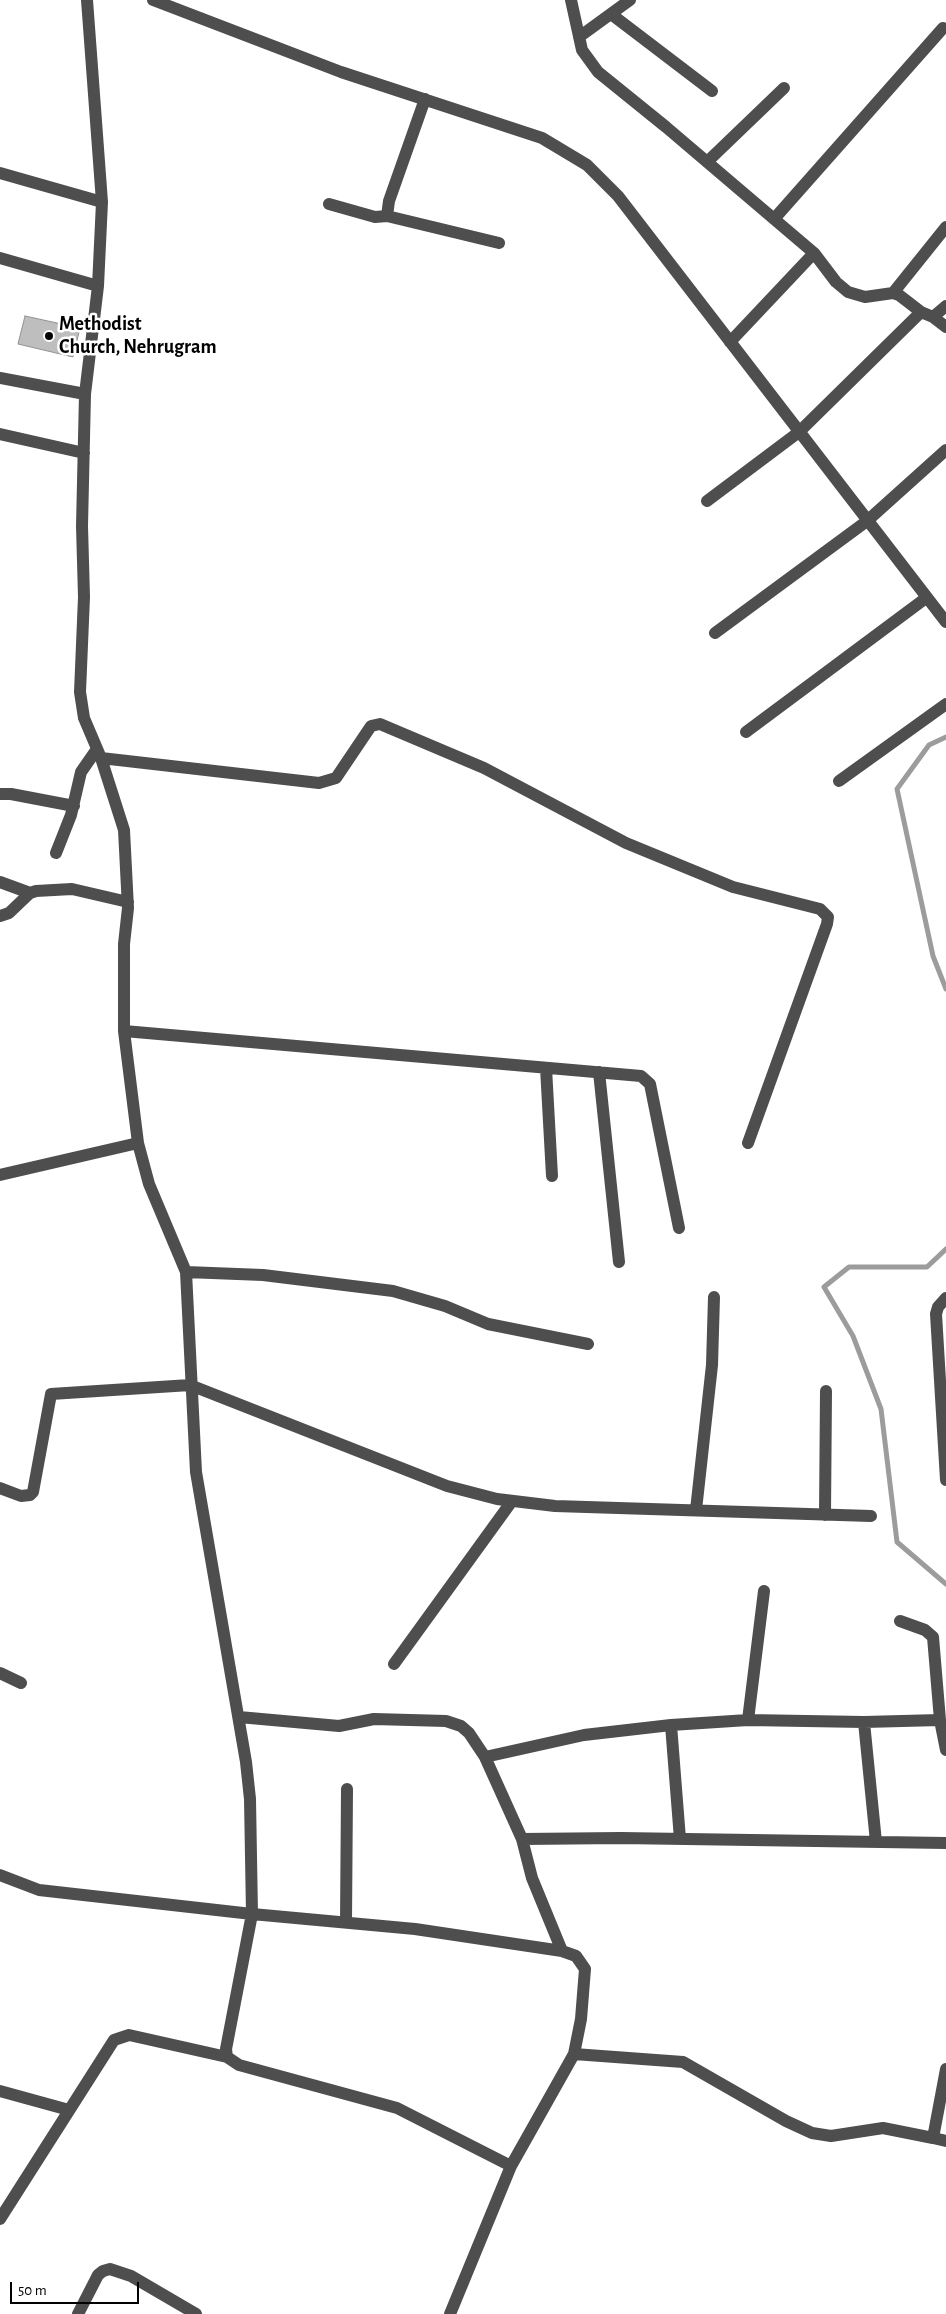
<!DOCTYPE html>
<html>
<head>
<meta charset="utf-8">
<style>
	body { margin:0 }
	#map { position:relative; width:946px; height:2314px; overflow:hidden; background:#fff; font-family:"Alegreya Sans",sans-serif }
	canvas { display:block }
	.scale { position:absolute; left:10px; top:2282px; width:129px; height:22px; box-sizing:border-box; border:2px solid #000; border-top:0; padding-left:6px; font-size:15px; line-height:18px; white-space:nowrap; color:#000; -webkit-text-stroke:4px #fff; paint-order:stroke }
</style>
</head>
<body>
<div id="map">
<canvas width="946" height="2314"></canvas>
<div class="scale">50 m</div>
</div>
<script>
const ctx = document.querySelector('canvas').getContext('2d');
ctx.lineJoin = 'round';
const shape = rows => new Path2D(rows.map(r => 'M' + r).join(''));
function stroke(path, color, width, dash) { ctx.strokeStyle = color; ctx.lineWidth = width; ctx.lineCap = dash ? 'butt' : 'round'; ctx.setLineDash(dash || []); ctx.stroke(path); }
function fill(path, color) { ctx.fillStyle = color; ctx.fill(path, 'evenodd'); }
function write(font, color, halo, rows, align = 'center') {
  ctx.font = font + ' "Alegreya Sans",sans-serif'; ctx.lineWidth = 5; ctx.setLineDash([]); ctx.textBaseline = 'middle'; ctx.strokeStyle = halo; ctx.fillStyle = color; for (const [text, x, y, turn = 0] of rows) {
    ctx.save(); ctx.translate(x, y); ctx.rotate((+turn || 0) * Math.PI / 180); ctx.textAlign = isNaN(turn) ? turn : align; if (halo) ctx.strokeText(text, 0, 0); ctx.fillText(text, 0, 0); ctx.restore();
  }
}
stroke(shape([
	[946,737,929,745,897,789,933,956,946,989],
	[946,1249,927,1267,849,1267,824,1287,853,1336,881,1409,897,1542,946,1584]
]), '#9c9c9c', 5);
const building = shape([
	[25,316,80,328,73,357,18,344,25,316]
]);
fill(building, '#bebebe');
stroke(building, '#929292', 1);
stroke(shape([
	[87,0,102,202,98,286,85,394,82,526,84,597,80,692,84,718,101,758,124,830,128,908,124,944,124,1031,138,1143,149,1184,186,1272,196,1472,246,1762,250,1799,252,1914,226,2049,227,2057,239,2065,397,2108,511,2166],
	[153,0,341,72,542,138,587,165,618,196,946,622],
	[571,0,582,50,598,72,666,127,814,253,730,342],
	[611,14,712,91],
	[579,37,630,0],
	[707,162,784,88],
	[0,173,102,202],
	[329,204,375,217,387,216,499,243],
	[387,216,389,201,425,99],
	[774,219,943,28],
	[814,253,836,282,848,292,865,297,893,293,899,295,921,312],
	[0,258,98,286],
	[893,293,946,227],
	[933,317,946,327],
	[0,378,85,394],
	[0,434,84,453],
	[707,501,799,432,921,312,933,317,946,306],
	[715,633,867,521,946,450],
	[746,732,926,598],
	[101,758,319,783,336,778,371,726,380,724,484,768,626,843,733,887,820,909,828,917,827,924,748,1143],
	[839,781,946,704],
	[0,794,11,794,74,806],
	[56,853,71,815,81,772,97,749],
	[0,882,30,893],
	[0,916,9,913,30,893,36,891,72,889,128,902],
	[124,1031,641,1076,650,1084,679,1228],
	[546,1068,552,1176],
	[599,1072,619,1262],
	[0,1175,138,1143],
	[186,1272,263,1275,393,1291,445,1306,488,1324,588,1344],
	[946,1298,938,1307,936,1314,946,1480],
	[0,1488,21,1496,30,1495,33,1492,51,1394,190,1385,447,1486,497,1499,555,1506,871,1516],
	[696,1510,712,1365,714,1297],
	[825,1515,826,1391],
	[900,1621,925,1630,933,1637,940,1720],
	[394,1664,512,1501],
	[0,1673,21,1683],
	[239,1717,339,1726,374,1719,446,1721,461,1726,469,1733,485,1757,522,1839,532,1878,562,1951],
	[748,1720,764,1591],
	[671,1725,680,1839],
	[485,1757,584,1735,671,1725,748,1720,864,1722],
	[522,1839,621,1838,946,1843],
	[876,1842,864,1722,940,1720,946,1750],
	[0,1875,39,1890,252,1914,415,1929,562,1951,576,1956,585,1969,581,2019,574,2054,511,2166,450,2314],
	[346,1922,347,1789],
	[574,2054,683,2062,786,2121,812,2133,831,2136,883,2128,933,2138,946,2069],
	[0,2091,69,2110],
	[933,2138,946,2141],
	[0,2219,114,2040,129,2035,227,2057],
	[78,2314,98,2275,103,2271,110,2269,131,2276,196,2314]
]), '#4e4e4e', 12);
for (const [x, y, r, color] of [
	[49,336,5,"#000"]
]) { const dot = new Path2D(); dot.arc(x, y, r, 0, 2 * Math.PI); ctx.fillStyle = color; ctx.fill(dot); stroke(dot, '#fff', 2); }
write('bold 20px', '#000', '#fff', [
	["Methodist",59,324],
	["Church, Nehrugram",59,347]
], 'left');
</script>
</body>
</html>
